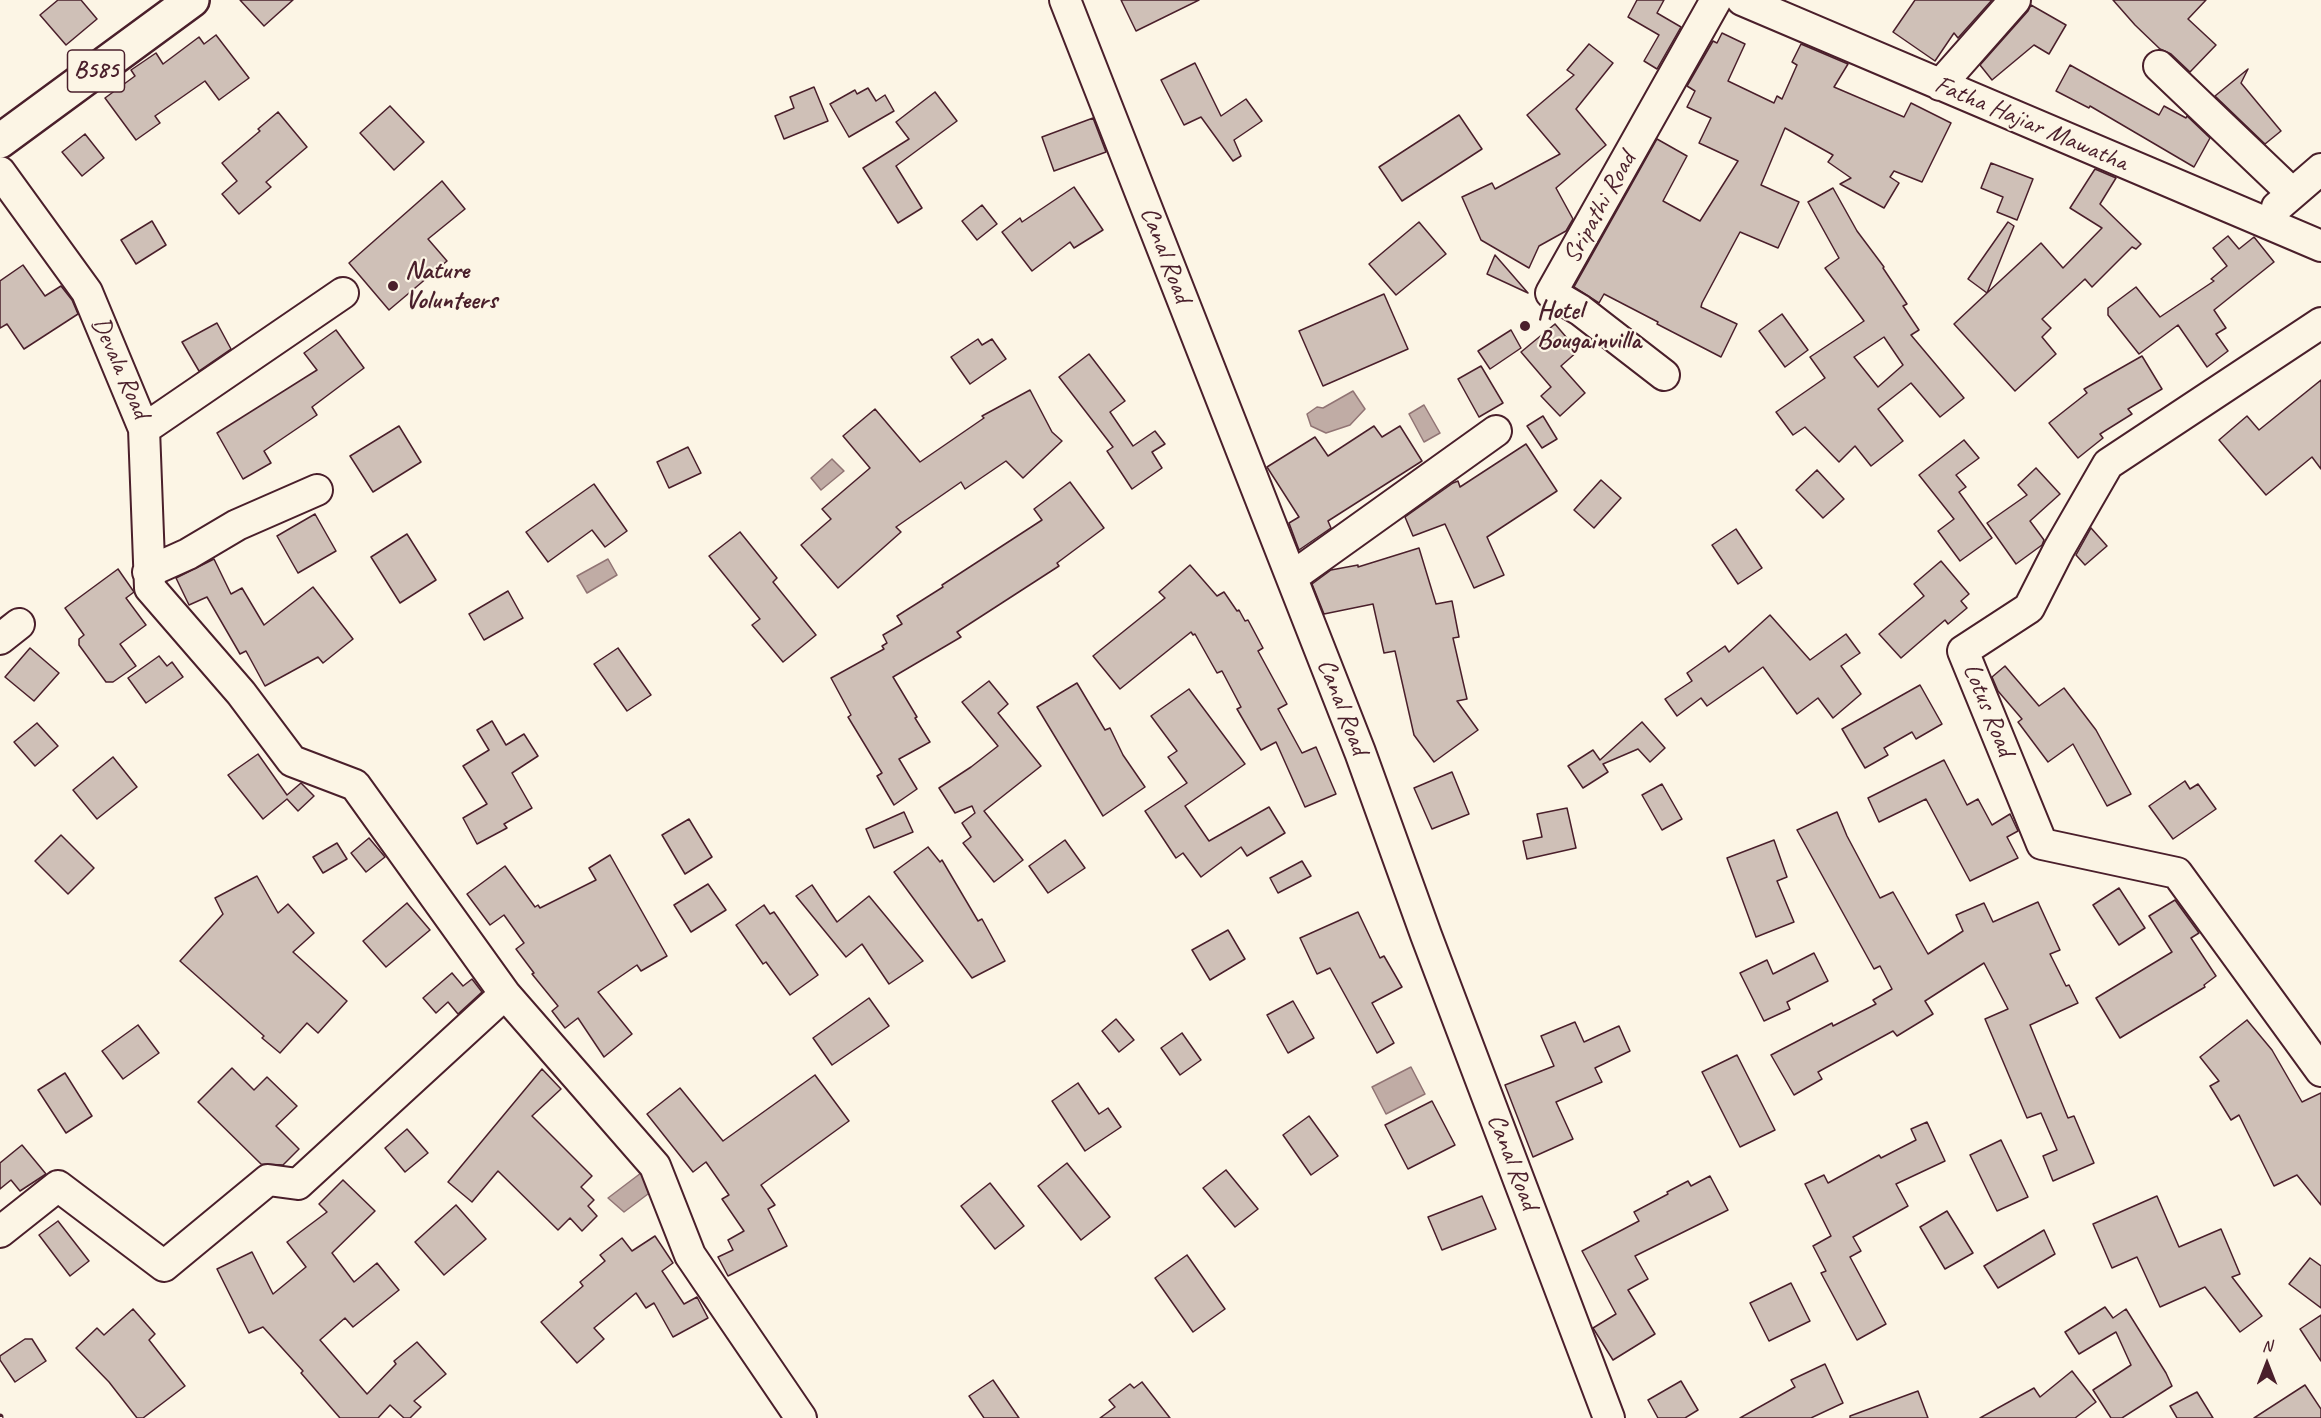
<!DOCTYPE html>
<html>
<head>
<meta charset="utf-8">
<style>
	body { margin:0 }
	#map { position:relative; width:2321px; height:1418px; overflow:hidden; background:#fcf5e5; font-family:Caveat,sans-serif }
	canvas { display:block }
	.north { position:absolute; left:2237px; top:1334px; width:60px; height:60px; -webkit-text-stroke:4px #fcf5e5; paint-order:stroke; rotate:0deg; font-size:16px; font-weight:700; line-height:24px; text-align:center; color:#4a1f2b }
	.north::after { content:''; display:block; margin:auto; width:21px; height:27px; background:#4a1f2b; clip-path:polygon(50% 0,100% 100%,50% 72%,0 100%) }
</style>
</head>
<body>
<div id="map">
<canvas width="2321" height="1418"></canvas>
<div class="north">N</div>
</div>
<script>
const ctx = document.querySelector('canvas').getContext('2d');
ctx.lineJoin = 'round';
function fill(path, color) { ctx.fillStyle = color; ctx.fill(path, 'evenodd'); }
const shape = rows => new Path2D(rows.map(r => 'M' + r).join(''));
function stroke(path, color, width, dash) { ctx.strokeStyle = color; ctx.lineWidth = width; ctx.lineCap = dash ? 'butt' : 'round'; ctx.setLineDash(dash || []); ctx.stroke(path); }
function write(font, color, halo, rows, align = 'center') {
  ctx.font = font + ' Caveat,sans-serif'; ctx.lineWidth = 4.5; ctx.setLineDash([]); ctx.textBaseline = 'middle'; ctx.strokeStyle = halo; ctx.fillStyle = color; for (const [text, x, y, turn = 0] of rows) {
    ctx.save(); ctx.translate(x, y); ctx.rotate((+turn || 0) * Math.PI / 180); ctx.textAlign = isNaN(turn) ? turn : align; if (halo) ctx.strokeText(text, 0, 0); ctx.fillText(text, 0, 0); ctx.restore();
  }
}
const water = shape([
	[1353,391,1365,409,1350,425,1326,433,1311,426,1307,414,1317,407,1323,408,1353,391],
	[1424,405,1440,433,1424,442,1409,414,1424,405],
	[832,459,844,471,821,490,811,478,832,459],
	[608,559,617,575,587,593,577,576,608,559],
	[1411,1067,1425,1094,1386,1114,1372,1087,1411,1067],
	[641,1173,652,1191,624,1212,608,1198,641,1173]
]);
fill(water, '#c0aca5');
stroke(water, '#917474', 1.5);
const building = shape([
	[58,0,81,0,97,19,66,45,40,15,58,0],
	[240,0,293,0,264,26,240,0],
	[1121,0,1199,0,1136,31,1121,0],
	[1637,0,1664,0,1657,13,1681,27,1657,69,1644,61,1659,35,1628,17,1637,0],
	[1915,0,1992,0,1958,38,1954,33,1935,61,1893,32,1915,0],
	[2113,0,2206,0,2188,19,2216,45,2190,72,2171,54,2160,49,2135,25,2113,0],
	[2031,5,2066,25,2049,54,2034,45,1992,80,1980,65,2028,11,2031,5],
	[1722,33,1745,44,1728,81,1774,103,1777,96,1782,99,1797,65,1792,62,1801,44,1848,64,1834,87,1904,117,1911,103,1951,123,1922,182,1894,171,1890,177,1899,183,1884,208,1840,184,1851,178,1828,162,1833,155,1785,128,1761,185,1799,202,1778,248,1740,232,1702,303,1701,307,1737,324,1721,357,1657,324,1658,322,1604,294,1599,303,1574,287,1657,139,1687,156,1663,201,1700,221,1738,161,1699,143,1711,118,1687,107,1695,91,1687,86,1713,41,1717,43,1722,33],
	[216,35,249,78,219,100,205,81,155,116,160,123,136,140,105,98,135,76,131,70,156,53,163,64,199,37,204,44,216,35],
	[1589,44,1613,63,1576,109,1606,145,1556,188,1573,219,1566,231,1539,246,1529,268,1481,240,1462,197,1492,183,1495,189,1560,154,1527,115,1574,75,1567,70,1589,44],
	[1195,63,1221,116,1246,99,1262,121,1234,140,1241,156,1233,161,1201,117,1184,125,1161,80,1195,63],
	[2070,65,2159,115,2164,106,2186,118,2187,116,2210,138,2194,167,2090,106,2089,108,2056,91,2070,65],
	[2248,69,2241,83,2281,131,2265,144,2215,96,2248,69],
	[814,87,828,121,784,139,775,116,794,108,790,97,814,87],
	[868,88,876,101,885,95,894,111,849,137,830,104,855,90,857,94,868,88],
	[935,92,957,121,896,166,922,208,898,223,863,168,909,139,896,122,935,92],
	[390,106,424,142,394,170,360,133,390,106],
	[278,112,307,147,266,182,271,187,239,214,222,194,237,181,222,163,260,131,258,129,278,112],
	[1459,115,1482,149,1402,201,1379,167,1459,115],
	[1093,118,1106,152,1054,171,1042,137,1093,118],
	[85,134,104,158,82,176,62,152,85,134],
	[1991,163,2033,179,2017,220,1997,212,2003,197,1981,188,1991,163],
	[2095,169,2116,178,2100,204,2141,244,2136,249,2132,247,2092,287,2085,279,2042,319,2051,328,2042,337,2056,354,2015,391,1954,324,1987,293,1968,279,2008,222,2014,226,1987,293,2041,243,2063,268,2102,228,2070,208,2095,169],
	[442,181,465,209,428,239,447,261,389,310,349,263,442,181],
	[1074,187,1103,230,1074,248,1070,242,1032,271,1002,232,1020,218,1022,222,1074,187],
	[1833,188,1857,231,1884,267,1883,268,1907,304,1903,306,1919,330,1911,335,1964,398,1940,417,1911,383,1878,409,1903,441,1871,466,1855,446,1839,462,1805,427,1793,435,1776,412,1825,378,1810,357,1864,321,1825,268,1839,258,1808,202,1833,188],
	[1884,337,1903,365,1878,387,1854,357,1884,337],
	[982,205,997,224,977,240,962,221,982,205],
	[152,221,166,245,136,264,121,240,152,221],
	[1419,222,1446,254,1396,295,1369,264,1419,222],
	[2228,236,2239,249,2254,237,2274,262,2214,310,2226,328,2216,334,2228,351,2207,367,2178,325,2139,354,2108,315,2108,308,2136,287,2160,317,2214,281,2211,279,2227,266,2213,248,2228,236],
	[1495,255,1528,293,1487,274,1495,255],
	[23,265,45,296,61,286,72,300,78,314,24,349,7,324,0,328,0,281,23,265],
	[1384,294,1408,349,1323,386,1299,331,1384,294],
	[1782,314,1808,350,1785,367,1759,331,1782,314],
	[217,323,231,349,199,371,182,342,217,323],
	[1555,324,1578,351,1561,366,1585,393,1560,416,1541,396,1551,387,1521,352,1555,324],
	[336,330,364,368,312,407,317,415,264,451,271,463,243,479,217,433,317,370,304,353,336,330],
	[1511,330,1521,348,1490,369,1478,351,1511,330],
	[978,339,982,345,992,339,1006,359,970,384,951,357,978,339],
	[1089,354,1125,401,1110,412,1133,446,1155,431,1165,444,1152,452,1162,468,1132,489,1107,451,1113,447,1059,377,1089,354],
	[2142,356,2162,389,2128,409,2132,414,2100,434,2103,438,2078,458,2049,423,2087,393,2084,389,2142,356],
	[1481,366,1503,403,1479,417,1458,379,1481,366],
	[2321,380,2321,469,2312,457,2266,495,2219,440,2247,416,2259,430,2321,380],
	[1030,390,1052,432,1062,441,1023,478,1006,461,965,489,961,482,896,527,901,532,838,588,801,545,831,519,822,509,870,468,843,436,875,409,920,462,984,418,982,416,1030,390],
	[1543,416,1557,439,1542,448,1527,426,1543,416],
	[399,426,421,462,373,492,350,456,399,426],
	[1374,426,1382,437,1400,426,1422,461,1328,521,1331,528,1299,550,1289,523,1299,517,1267,467,1315,437,1328,456,1374,426],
	[1964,440,1979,458,1956,475,1966,487,1959,492,1992,538,1960,561,1938,531,1954,519,1919,475,1964,440],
	[1526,444,1557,491,1487,537,1504,575,1474,588,1445,524,1413,536,1405,517,1453,483,1458,481,1460,487,1526,444],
	[688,447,701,473,669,488,657,462,688,447],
	[2036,468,2060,494,2030,521,2044,540,2042,545,2016,564,1987,523,2027,495,2018,485,2036,468],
	[1817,470,1844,499,1823,518,1796,490,1817,470],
	[1601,480,1621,498,1594,528,1574,510,1601,480],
	[1070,482,1104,528,1057,563,1059,566,957,632,961,637,893,677,917,717,915,718,930,742,899,759,917,789,894,805,877,776,882,773,848,717,851,715,831,678,884,649,882,646,887,643,883,635,902,624,897,616,943,587,942,585,1042,520,1034,509,1070,482],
	[594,484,627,531,605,547,592,530,548,562,526,532,594,484],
	[315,514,336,551,298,573,277,536,315,514],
	[2091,528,2107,546,2085,565,2076,555,2091,528],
	[1736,529,1762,568,1738,584,1712,545,1736,529],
	[740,532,777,578,773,582,816,635,783,662,752,625,760,619,709,556,740,532],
	[407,534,436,580,400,603,371,557,407,534],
	[1419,548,1436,604,1452,601,1459,637,1453,638,1467,699,1457,701,1478,730,1434,762,1414,735,1395,651,1384,653,1373,604,1324,614,1312,584,1331,570,1358,565,1358,567,1419,548],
	[214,559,231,594,242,588,264,625,313,587,353,639,323,663,318,657,265,686,246,651,240,654,207,597,189,605,176,578,214,559],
	[1941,561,1969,594,1961,601,1967,608,1948,624,1945,620,1901,658,1879,634,1924,596,1914,584,1941,561],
	[1190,565,1217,596,1224,592,1237,611,1239,610,1245,621,1248,620,1263,648,1258,651,1287,704,1278,709,1302,753,1316,747,1336,794,1305,807,1276,742,1261,750,1237,709,1241,707,1222,671,1217,673,1195,634,1193,635,1191,632,1120,689,1093,656,1165,598,1159,592,1190,565],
	[118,569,134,592,126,598,146,625,120,644,136,666,113,682,106,682,79,645,79,639,84,635,65,608,118,569],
	[508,591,523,618,484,640,469,614,508,591],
	[1770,615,1810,660,1846,634,1860,653,1841,666,1861,694,1833,718,1818,698,1797,714,1763,667,1707,706,1701,698,1677,716,1665,699,1692,681,1687,673,1725,646,1729,652,1770,615],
	[30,648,59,673,34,701,5,677,30,648],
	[618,648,651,695,627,711,594,664,618,648],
	[159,656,167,666,172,662,183,677,146,703,128,678,159,656],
	[2005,666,2039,706,2064,688,2096,730,2131,794,2107,806,2073,744,2048,762,2018,722,2022,719,1998,691,1992,677,2005,666],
	[989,681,1008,704,998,713,1041,766,984,811,1023,860,994,882,963,843,971,837,962,823,975,813,972,806,955,813,939,788,971,767,998,746,962,702,989,681],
	[1077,683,1105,730,1110,728,1123,755,1145,787,1103,816,1037,707,1077,683],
	[1920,685,1942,724,1916,739,1912,732,1884,748,1888,755,1865,768,1842,729,1920,685],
	[1189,689,1245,764,1185,806,1209,841,1269,807,1285,833,1247,856,1241,847,1201,877,1183,853,1176,858,1145,811,1187,783,1168,757,1177,751,1151,716,1189,689],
	[492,721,506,745,524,734,538,756,512,773,532,808,504,824,507,828,477,844,463,818,487,804,463,766,489,750,477,730,492,721],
	[1642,722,1665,748,1650,762,1638,749,1603,764,1608,772,1583,788,1568,766,1593,750,1600,760,1642,722],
	[37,723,58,746,35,766,14,742,37,723],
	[258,754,287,795,301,783,314,796,298,811,287,799,263,819,228,775,258,754],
	[113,757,137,787,97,819,73,790,113,757],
	[1944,760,1967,805,1978,799,1992,825,2010,814,2018,831,2007,837,2018,858,1970,881,1926,799,1879,822,1868,798,1944,760],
	[1452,772,1469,814,1432,829,1414,788,1452,772],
	[2185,781,2190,789,2198,784,2216,809,2173,839,2149,806,2185,781],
	[1662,784,1682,819,1662,830,1642,795,1662,784],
	[1567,808,1576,848,1527,859,1523,841,1542,837,1537,814,1567,808],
	[904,812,913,832,874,848,866,829,904,812],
	[1837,812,1847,836,1880,898,1893,892,1928,954,1963,931,1956,915,1984,903,1993,922,2038,902,2060,950,2050,954,2066,986,2069,985,2078,1003,2030,1025,2068,1118,2074,1116,2094,1163,2053,1181,2043,1156,2057,1150,2041,1113,2027,1118,1985,1019,2008,1009,1984,963,1925,1001,1933,1014,1897,1036,1893,1031,1818,1072,1822,1079,1794,1095,1771,1055,1832,1023,1833,1026,1876,1004,1873,1000,1892,989,1880,966,1874,969,1797,830,1837,812],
	[689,819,712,857,685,874,662,835,689,819],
	[61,835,94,868,68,894,35,861,61,835],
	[369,838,385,857,366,872,351,853,369,838],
	[1065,840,1085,868,1048,893,1029,866,1065,840],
	[1774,840,1787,877,1777,881,1794,922,1756,937,1727,858,1774,840],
	[337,843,347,859,323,873,313,857,337,843],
	[928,847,940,862,942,860,978,921,982,919,1005,961,972,978,894,872,928,847],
	[610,855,667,956,641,971,637,965,598,992,632,1034,604,1057,578,1018,565,1028,552,1011,558,1006,532,974,534,973,516,949,524,943,504,915,490,925,467,894,505,866,535,907,538,905,540,908,596,880,589,868,610,855],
	[1302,861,1311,876,1278,893,1270,878,1302,861],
	[257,876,278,913,288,904,314,933,293,952,347,1001,318,1033,307,1023,280,1053,262,1038,264,1036,180,961,223,914,215,898,257,876],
	[708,884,726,910,691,932,674,905,708,884],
	[812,885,837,922,869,896,923,961,889,984,862,944,846,957,796,896,812,885],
	[2119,888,2145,928,2119,945,2093,905,2119,888],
	[2175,900,2199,933,2191,938,2216,976,2204,985,2205,987,2120,1038,2096,998,2172,952,2149,916,2175,900],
	[407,903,430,930,386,967,363,941,407,903],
	[764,905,770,914,774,912,818,975,790,995,766,962,763,964,736,925,764,905],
	[1358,912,1380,958,1384,956,1402,987,1372,1003,1394,1043,1377,1053,1330,968,1317,974,1300,938,1358,912],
	[1228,930,1245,959,1210,980,1192,950,1228,930],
	[1814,953,1828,981,1787,1002,1790,1009,1764,1021,1740,973,1767,960,1773,974,1814,953],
	[452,973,463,986,472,979,482,992,458,1014,448,1002,436,1013,423,998,452,973],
	[869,998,889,1026,832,1065,813,1038,869,998],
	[1293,1001,1314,1038,1288,1053,1267,1015,1293,1001],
	[1116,1019,1134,1040,1119,1052,1102,1031,1116,1019],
	[2247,1020,2272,1050,2302,1102,2321,1093,2321,1205,2297,1175,2274,1186,2239,1115,2231,1120,2210,1086,2219,1081,2200,1057,2247,1020],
	[1575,1022,1584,1042,1619,1026,1630,1051,1595,1068,1602,1082,1556,1102,1573,1139,1533,1157,1505,1085,1554,1066,1541,1036,1575,1022],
	[138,1025,159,1053,123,1079,102,1051,138,1025],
	[1182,1033,1201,1060,1180,1075,1161,1048,1182,1033],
	[1737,1055,1775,1130,1740,1147,1702,1072,1737,1055],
	[232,1068,254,1090,267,1077,297,1106,276,1126,299,1149,283,1165,261,1164,198,1102,232,1068],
	[542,1069,561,1089,532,1116,592,1176,581,1187,594,1200,588,1206,597,1216,582,1231,570,1218,558,1230,498,1171,472,1202,448,1182,542,1069],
	[65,1073,92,1116,66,1133,38,1090,65,1073],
	[815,1075,849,1121,761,1185,775,1205,768,1209,787,1246,728,1276,718,1257,733,1250,728,1240,744,1231,722,1199,729,1195,706,1162,693,1172,647,1114,680,1088,723,1141,815,1075],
	[1078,1083,1099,1114,1108,1108,1121,1127,1085,1151,1052,1101,1078,1083],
	[1432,1101,1455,1145,1408,1169,1385,1125,1432,1101],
	[1309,1116,1338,1156,1311,1175,1283,1135,1309,1116],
	[1927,1122,1945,1161,1896,1184,1908,1206,1853,1237,1861,1251,1850,1257,1886,1324,1857,1340,1821,1273,1826,1271,1813,1246,1831,1236,1805,1184,1824,1175,1828,1183,1879,1155,1881,1158,1916,1140,1911,1129,1927,1122],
	[407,1129,428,1153,405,1172,385,1148,407,1129],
	[2001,1140,2028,1197,1997,1211,1970,1155,2001,1140],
	[22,1145,46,1174,20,1191,11,1180,0,1189,0,1163,22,1145],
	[1067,1163,1110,1217,1081,1240,1038,1186,1067,1163],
	[1226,1170,1258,1209,1235,1227,1203,1188,1226,1170],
	[1710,1176,1728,1210,1635,1256,1648,1279,1628,1290,1655,1334,1613,1360,1593,1328,1616,1314,1582,1251,1639,1221,1634,1212,1668,1194,1667,1192,1688,1181,1691,1186,1710,1176],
	[343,1180,375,1211,332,1253,354,1282,377,1263,399,1290,353,1327,345,1318,320,1340,367,1394,396,1364,394,1361,417,1342,446,1374,414,1401,421,1407,410,1418,404,1418,390,1405,378,1418,340,1418,301,1373,303,1371,263,1327,249,1333,217,1269,252,1252,273,1294,306,1267,287,1242,327,1212,319,1204,343,1180],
	[990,1183,1024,1226,995,1249,961,1206,990,1183],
	[1482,1196,1496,1229,1442,1250,1428,1217,1482,1196],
	[2157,1196,2179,1247,2221,1229,2240,1274,2232,1277,2262,1316,2240,1332,2205,1287,2160,1307,2137,1257,2112,1268,2093,1224,2157,1196],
	[456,1205,486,1239,444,1275,415,1242,456,1205],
	[1947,1211,1973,1253,1945,1269,1920,1227,1947,1211],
	[58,1221,89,1261,70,1276,39,1235,58,1221],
	[2044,1230,2055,1254,1998,1288,1984,1266,2044,1230],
	[655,1236,673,1263,662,1271,684,1304,697,1297,708,1318,673,1337,654,1303,646,1308,636,1293,594,1328,604,1339,577,1363,541,1322,583,1286,580,1282,605,1261,600,1255,622,1238,632,1251,655,1236],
	[1187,1255,1225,1309,1193,1332,1155,1278,1187,1255],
	[2310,1258,2321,1266,2321,1308,2289,1284,2310,1258],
	[1791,1283,1810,1321,1769,1341,1750,1303,1791,1283],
	[2105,1307,2113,1318,2126,1309,2166,1373,2172,1386,2122,1418,2111,1418,2093,1390,2131,1365,2116,1332,2079,1354,2065,1332,2105,1307],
	[133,1309,155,1334,149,1340,185,1386,143,1418,137,1418,109,1382,76,1348,97,1328,104,1335,133,1309],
	[2321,1315,2321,1361,2300,1329,2321,1315],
	[25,1339,32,1339,46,1361,15,1382,0,1360,0,1356,25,1339],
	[1825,1364,1843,1403,1811,1418,1740,1418,1795,1387,1791,1380,1825,1364],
	[2072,1371,2096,1402,2075,1418,1980,1418,2034,1388,2040,1397,2072,1371],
	[993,1380,1019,1418,984,1418,969,1396,993,1380],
	[1681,1381,1698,1410,1685,1418,1658,1418,1648,1400,1681,1381],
	[1142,1382,1170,1418,1100,1418,1115,1407,1109,1400,1130,1384,1134,1388,1142,1382],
	[2305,1385,2321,1409,2321,1418,2254,1418,2305,1385],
	[1918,1391,1928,1418,1850,1418,1850,1416,1918,1391],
	[2197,1392,2213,1418,2177,1418,2170,1406,2197,1392]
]);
fill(building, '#cfc0b7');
stroke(building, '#4a1f2b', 1.5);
const minor = shape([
	[1065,0,1360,752,1426,935,1609,1418],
	[1742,0,2321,246],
	[2159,66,2291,192],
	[1940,85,2015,0],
	[0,172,87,292,144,429,343,293],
	[2277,207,2321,169],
	[2321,323,2108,464,2059,549,2029,608,1963,651,2042,844,2177,873,2321,1071],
	[1664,375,1580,310,1551,293,1716,0],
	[144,429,150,588,241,693,292,761,355,785,505,994,655,1166,690,1255,801,1418],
	[148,572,188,554,237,525,317,490],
	[1292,577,1496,431],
	[0,639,19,624],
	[0,1232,58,1186,164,1266,268,1180,298,1184,505,994]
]);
const major = shape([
	[0,141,192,0]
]);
stroke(minor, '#4a1f2b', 34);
stroke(major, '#4a1f2b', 38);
stroke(minor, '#fcf5e5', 30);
stroke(major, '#fcf5e5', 33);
const rail = shape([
	[0,1417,0,1418]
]);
stroke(rail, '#4a1f2b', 7);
stroke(rail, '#fcf5e5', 4.5, [14]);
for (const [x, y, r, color] of [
	[393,286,6,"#4a1f2b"],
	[1525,326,6,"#4a1f2b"]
]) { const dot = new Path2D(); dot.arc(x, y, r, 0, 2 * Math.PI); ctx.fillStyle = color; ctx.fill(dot); stroke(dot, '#fcf5e5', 2); }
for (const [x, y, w] of [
	[96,71,57]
]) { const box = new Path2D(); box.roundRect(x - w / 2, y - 21, w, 42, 4.5); ctx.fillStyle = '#fcf5e5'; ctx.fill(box); stroke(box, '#4a1f2b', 1.5); }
write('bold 24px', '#4a1f2b', null, [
	["B585",96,71]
]);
write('26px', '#4a1f2b', '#fcf5e5', [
	["Fatha Hajiar Mawatha",2031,124,23],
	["Sripathi Road",1600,208,-61],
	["Canal Road",1165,255,69],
	["Devala Road",120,368,66],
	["Canal Road",1342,707,69],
	["Lotus Road",1988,710,68],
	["Canal Road",1512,1162,69]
]);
write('bold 26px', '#4a1f2b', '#fcf5e5', [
	["Nature",405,271],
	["Volunteers",405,301],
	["Hotel",1537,311],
	["Bougainvilla",1537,341]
], 'left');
</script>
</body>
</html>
